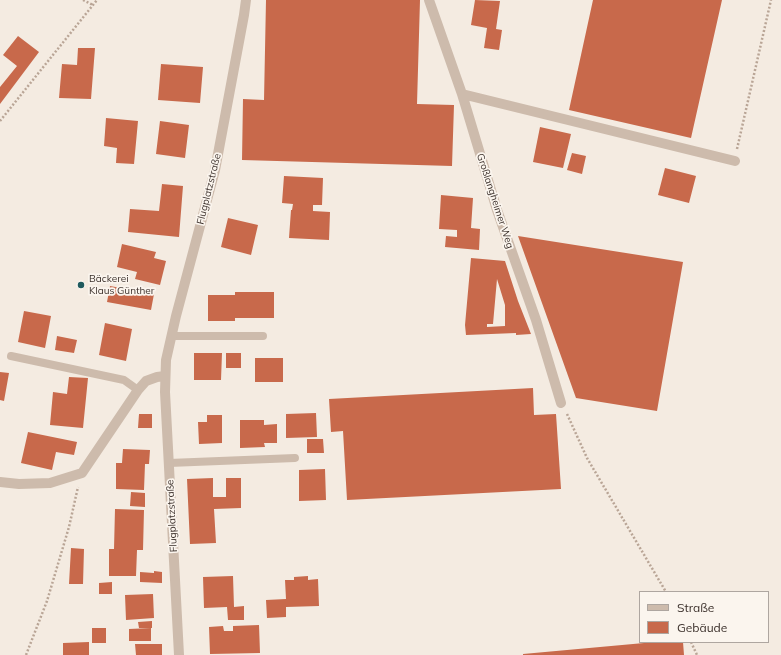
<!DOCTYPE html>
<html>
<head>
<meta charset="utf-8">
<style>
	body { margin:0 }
	#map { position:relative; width:781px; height:655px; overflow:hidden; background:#f4ebe1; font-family:Mulish,sans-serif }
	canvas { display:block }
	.legend { position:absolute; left:639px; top:591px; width:130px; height:52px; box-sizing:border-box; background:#fbf5ee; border:1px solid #aea6a0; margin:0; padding:5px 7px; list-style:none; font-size:12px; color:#3b302b }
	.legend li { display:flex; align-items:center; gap:8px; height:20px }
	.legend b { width:20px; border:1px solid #aea6a0 }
</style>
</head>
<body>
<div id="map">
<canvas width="781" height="655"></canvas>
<ul class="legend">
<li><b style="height:5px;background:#cdbbac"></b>Straße</li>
<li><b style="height:11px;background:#c8694b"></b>Gebäude</li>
</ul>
</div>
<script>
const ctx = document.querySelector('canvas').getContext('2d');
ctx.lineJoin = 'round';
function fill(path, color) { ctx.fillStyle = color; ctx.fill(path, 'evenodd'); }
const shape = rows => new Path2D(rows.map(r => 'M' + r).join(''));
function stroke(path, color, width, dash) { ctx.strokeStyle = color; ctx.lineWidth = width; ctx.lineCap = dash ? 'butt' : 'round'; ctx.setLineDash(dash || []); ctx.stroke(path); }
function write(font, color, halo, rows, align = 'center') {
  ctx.font = font + ' Mulish,sans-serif'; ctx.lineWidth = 3.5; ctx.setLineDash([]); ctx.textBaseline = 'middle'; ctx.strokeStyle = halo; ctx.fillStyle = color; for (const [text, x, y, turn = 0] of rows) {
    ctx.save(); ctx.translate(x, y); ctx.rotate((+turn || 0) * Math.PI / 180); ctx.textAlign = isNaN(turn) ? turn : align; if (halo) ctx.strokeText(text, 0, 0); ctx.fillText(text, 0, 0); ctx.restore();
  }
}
fill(shape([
	[266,0,420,0,417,104,454,105,452,166,242,160,243,99,264,100],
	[475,0,500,1,496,29,502,30,499,50,484,48,487,28,471,25],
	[593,0,722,0,691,138,569,110],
	[18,36,39,52,0,104,0,87,17,66,3,55],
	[78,48,95,48,91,99,59,98,62,64,77,65],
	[161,64,203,67,200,103,158,100],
	[106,118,138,121,134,164,116,163,117,148,104,146],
	[160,121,189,125,185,158,156,154],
	[540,127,571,134,563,168,533,162],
	[572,153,586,156,582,174,567,170],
	[665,168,696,176,689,203,658,195],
	[284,176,323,178,322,205,313,205,313,211,330,212,329,240,289,238,291,210,292,210,293,204,282,203],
	[162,184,183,186,179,237,128,232,130,209,159,211],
	[441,195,473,198,471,228,480,229,479,250,445,247,446,236,457,237,457,230,439,229],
	[228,218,258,225,251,255,221,247],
	[518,236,683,262,657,411,576,398],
	[122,244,156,252,154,258,166,261,160,285,135,279,137,272,117,267],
	[471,258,505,261,518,301,531,334,516,335,516,333,466,335,465,325],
	[497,279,505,305,505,326,487,327,487,324,493,324],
	[110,286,154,294,151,310,107,302],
	[235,292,274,292,274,318,235,318,235,321,208,321,208,295,235,295],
	[24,311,51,316,45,348,18,342],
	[105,323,132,329,126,361,99,355],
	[57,336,77,340,74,353,55,350],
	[194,353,222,353,221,380,194,380],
	[226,353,241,353,241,368,226,368],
	[255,358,283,358,283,382,255,382],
	[0,372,9,373,4,401,0,400],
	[69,377,88,378,83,428,50,425,53,392,67,394],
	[533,388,534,415,556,414,561,489,347,500,343,431,331,432,329,399],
	[316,413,317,437,286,438,286,414],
	[139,414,152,414,152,428,138,428],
	[207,415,222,415,222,443,199,444,198,422,207,422],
	[240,420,264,420,264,425,277,424,277,443,264,443,265,447,240,448],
	[28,432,77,442,74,455,56,452,52,470,21,463],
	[307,439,323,439,324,453,307,453],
	[123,449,150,450,149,464,145,464,144,490,116,489,116,463,122,463],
	[325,469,326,500,299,501,299,470],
	[213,478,213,497,226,497,226,478,241,478,241,508,214,509,216,543,190,544,187,479],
	[131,492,145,493,145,507,130,506],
	[115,509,144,510,143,550,137,550,136,576,109,576,109,549,114,549],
	[71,548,84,549,83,584,69,584],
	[154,571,162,572,162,583,140,582,140,572,154,573],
	[233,576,234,607,244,606,244,620,228,620,227,607,204,608,203,577],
	[308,576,308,580,318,579,319,606,286,607,286,617,267,618,266,600,286,599,285,580,294,580,294,577],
	[112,582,112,594,99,594,99,583],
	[153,594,154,618,126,620,125,595],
	[152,621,152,628,139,628,138,622],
	[259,625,260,653,210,654,209,627,223,626,224,631,233,631,233,626],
	[92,628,106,628,106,643,92,643],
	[151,628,151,641,129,641,129,629],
	[89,642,89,655,63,655,63,643],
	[655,642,683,642,684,655,523,655,523,654],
	[135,644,162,644,162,655,136,655]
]), '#c8694b');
stroke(shape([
	[83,0,93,5],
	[0,121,97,0],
	[737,149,771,0],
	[567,414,587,458,666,592],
	[691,642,697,655],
	[26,655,47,601,69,527,78,487]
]), '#b9a596', 2.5, [2, 2]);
stroke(shape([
	[171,336,263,336],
	[11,356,124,380,138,390],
	[169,463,295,458]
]), '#cdbbac', 8);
stroke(shape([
	[429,0,462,94,497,210,536,320,561,403],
	[462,94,735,161],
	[0,482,19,484,50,483,82,473,138,390,146,381,157,377,165,376],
	[179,655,165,392,166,360,176,316,215,170,244,15,246,0]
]), '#cdbbac', 10);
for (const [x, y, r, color] of [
	[81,285,4,"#1f5a5e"]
]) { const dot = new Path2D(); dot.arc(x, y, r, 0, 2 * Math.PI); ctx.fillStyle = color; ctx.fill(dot); stroke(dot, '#fbf5ee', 1.5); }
write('10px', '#3b302b', '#fbf5ee', [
	["Flugplatzstraße",209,189,-76],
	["Großlangheimer Weg",495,201,72],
	["Flugplatzstraße",172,516,-93]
]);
write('10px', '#3b302b', '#fbf5ee', [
	["Bäckerei",89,279],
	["Klaus Günther",89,291]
], 'left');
</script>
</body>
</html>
